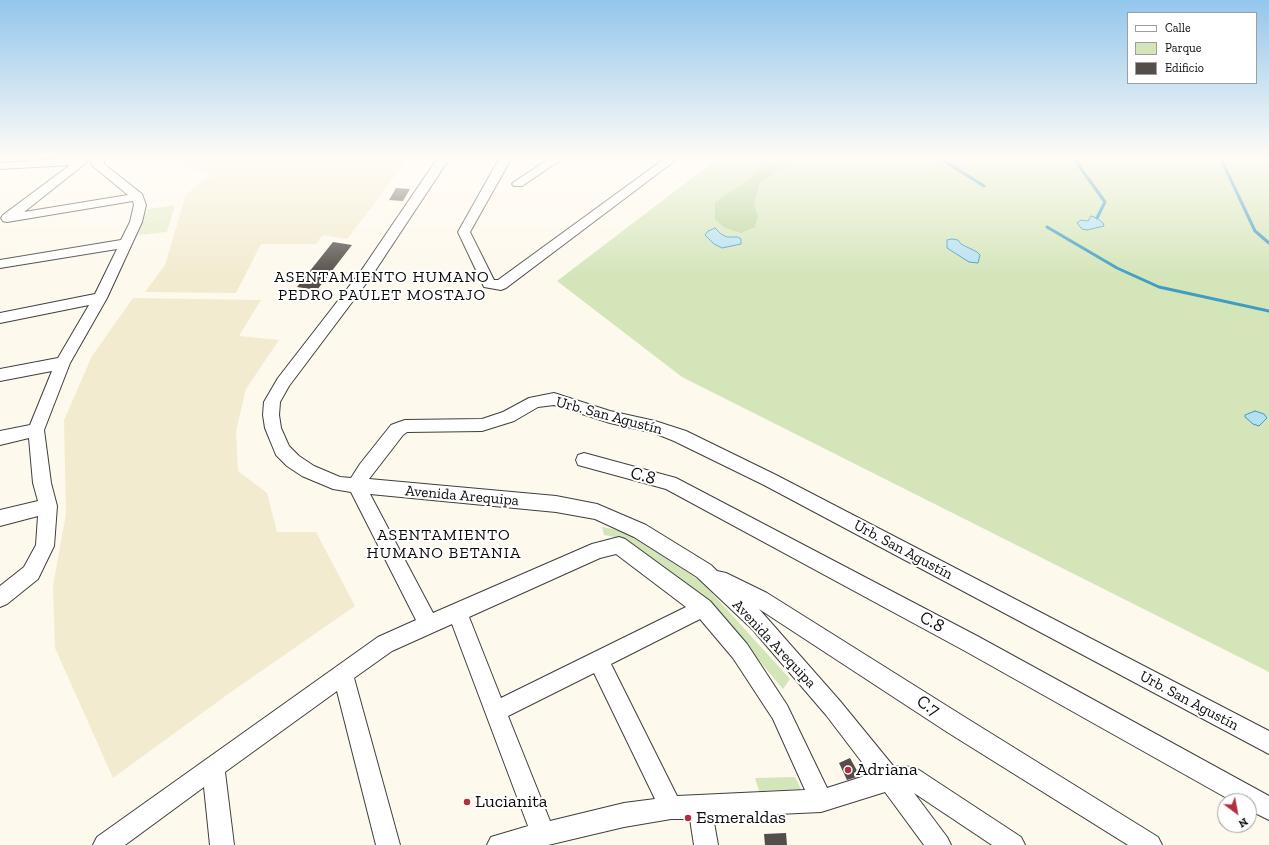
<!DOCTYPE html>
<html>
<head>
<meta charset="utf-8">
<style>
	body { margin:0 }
	#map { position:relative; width:1269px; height:845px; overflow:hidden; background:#fef9ed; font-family:"Zilla Slab",serif }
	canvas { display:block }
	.legend { position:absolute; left:1127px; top:12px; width:130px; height:72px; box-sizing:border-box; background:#fff; border:1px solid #9e9e9e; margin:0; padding:5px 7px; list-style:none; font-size:12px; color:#0c0c0c }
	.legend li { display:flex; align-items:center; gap:8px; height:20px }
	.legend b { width:20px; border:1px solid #9e9e9e }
	.north { position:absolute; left:1217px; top:793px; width:40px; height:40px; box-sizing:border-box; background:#fff; border:1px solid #9e9e9e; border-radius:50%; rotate:148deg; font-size:11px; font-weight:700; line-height:16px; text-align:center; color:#0c0c0c }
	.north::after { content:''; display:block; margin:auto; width:14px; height:18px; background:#b22f41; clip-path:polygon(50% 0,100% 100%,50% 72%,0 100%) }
</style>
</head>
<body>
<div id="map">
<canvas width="1269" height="845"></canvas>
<ul class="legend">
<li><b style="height:5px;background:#fff"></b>Calle</li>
<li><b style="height:11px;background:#d4e5b9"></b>Parque</li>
<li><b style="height:11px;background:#544d49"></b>Edificio</li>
</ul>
<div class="north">N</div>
</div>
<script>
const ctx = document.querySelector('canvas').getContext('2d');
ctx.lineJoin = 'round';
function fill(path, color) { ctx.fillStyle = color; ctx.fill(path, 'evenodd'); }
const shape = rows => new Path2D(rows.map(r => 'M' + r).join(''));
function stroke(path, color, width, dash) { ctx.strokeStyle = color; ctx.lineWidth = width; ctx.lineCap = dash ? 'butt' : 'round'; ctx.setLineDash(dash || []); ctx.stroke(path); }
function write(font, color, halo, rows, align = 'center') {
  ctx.font = font + ' "Zilla Slab",serif'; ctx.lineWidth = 4; ctx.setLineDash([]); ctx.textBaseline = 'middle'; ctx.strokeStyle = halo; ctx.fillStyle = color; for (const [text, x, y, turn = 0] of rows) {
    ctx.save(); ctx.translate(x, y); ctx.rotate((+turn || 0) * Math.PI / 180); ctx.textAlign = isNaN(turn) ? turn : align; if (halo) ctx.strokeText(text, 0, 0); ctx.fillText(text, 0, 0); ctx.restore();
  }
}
fill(shape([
	[160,159,408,159,347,239,323,235,316,244,261,244,236,293,145,292,165,265,186,194,211,175],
	[133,298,261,300,239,336,279,340,246,389,236,431,238,471,267,493,277,532,316,532,355,606,231,692,113,778,55,648,53,586,66,514,64,420,92,356]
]), '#f2ebcf');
fill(shape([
	[717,159,1269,159,1269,672,682,377,557,281],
	[602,527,625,531,702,582,790,679,783,689,708,600,619,538,604,535],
	[795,777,801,789,759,791,755,778]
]), '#d4e5b9');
fill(shape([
	[768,159,796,159,760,182,754,204,758,216,755,227,741,233,725,228,715,220,715,202,746,182,763,166]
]), '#bad59a');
fill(shape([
	[175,205,167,232,138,235,148,209]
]), '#e4edca');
const water = shape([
	[1091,216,1097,218,1103,223,1104,226,1087,230,1082,229,1077,223,1081,220,1088,221,1091,216],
	[715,228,721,234,727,237,738,237,741,239,741,244,722,248,714,244,705,235,708,231,715,228],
	[952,239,958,240,961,244,977,252,980,255,978,263,969,262,947,248,947,240,952,239],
	[1255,411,1264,414,1267,418,1259,426,1253,424,1245,417,1245,415,1255,411]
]);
fill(water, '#b5e0f1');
stroke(water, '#419cc3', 1);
stroke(shape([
	[941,159,984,186],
	[1074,159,1105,202,1097,218],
	[1221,159,1255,231,1269,243],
	[1047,227,1117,268,1159,287,1269,311]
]), '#419cc3', 3);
fill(shape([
	[396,188,410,189,403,201,389,200],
	[333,242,352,245,317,290,297,287],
	[850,758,860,776,847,780,839,763],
	[786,833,787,845,765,845,764,834]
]), '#544d49');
const minor = shape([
	[61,159,91,159,24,212,128,195,94,167,92,165,92,159,104,159,104,164,142,194,146,205,142,222,107,298,70,363,44,430,51,483,57,506,54,546,38,579,7,604,0,607,0,586,24,567,36,545,38,516,0,526,0,510,38,501,33,483,29,438,0,445,0,431,30,425,52,371,0,381,0,369,58,358,89,305,0,323,0,313,95,294,117,249,0,268,0,260,121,240,130,222,134,205,133,201,7,222,3,221,1,218,3,215,70,165,0,169,0,163,61,159],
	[437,159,449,159,371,277,289,386,280,402,279,415,281,428,289,446,299,456,314,466,340,477,351,478,360,464,391,425,399,422,405,420,482,419,503,412,529,398,554,393,610,411,655,421,686,431,776,475,1269,731,1269,754,764,485,674,441,654,433,610,423,554,405,538,407,514,421,482,431,407,432,403,435,369,479,556,496,597,504,646,525,711,565,717,571,726,573,767,593,963,716,1158,837,1162,845,1128,845,947,732,759,609,840,701,894,767,899,766,911,767,919,770,1021,837,1025,845,992,845,914,793,947,837,951,845,924,845,885,792,821,812,713,817,718,845,694,845,690,819,671,819,624,827,548,845,487,845,491,837,528,826,452,624,392,651,354,678,400,845,376,845,337,691,225,772,234,845,210,845,204,787,125,845,93,845,97,837,378,637,416,620,351,492,333,489,302,476,287,466,276,455,274,450,265,428,263,415,264,402,278,378,361,271,437,159],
	[370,494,556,512,595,519,634,537,697,577,753,630,826,715,871,774,827,788,787,705,747,644,710,601,625,539,619,537,592,544,433,613,370,494],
	[616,554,686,607,501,698,469,617,600,558,616,554],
	[700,619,733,658,773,719,805,790,677,796,611,664,700,619],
	[594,673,655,799,624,803,550,821,508,716,594,673],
	[499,159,511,159,470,232,494,280,498,280,664,159,677,159,506,288,501,290,484,287,458,232,499,159],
	[549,159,562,159,522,186,514,186,512,184,514,182,549,159],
	[584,453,676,478,979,637,1269,796,1269,820,1249,810,1249,801,1232,801,965,651,666,489,578,465,576,460,578,455,584,453]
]);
stroke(minor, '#3f3f3f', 2);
fill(minor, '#fff');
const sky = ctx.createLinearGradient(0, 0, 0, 277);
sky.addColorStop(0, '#93c6ec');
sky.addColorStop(0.57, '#fffcf7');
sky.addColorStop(1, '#fffcf700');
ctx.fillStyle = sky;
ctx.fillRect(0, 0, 1269, 277);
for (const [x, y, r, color] of [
	[848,770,4,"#b22f41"],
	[467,802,4,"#b22f41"],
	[688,818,4,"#b22f41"]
]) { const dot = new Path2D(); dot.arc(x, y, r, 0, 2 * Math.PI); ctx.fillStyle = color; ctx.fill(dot); stroke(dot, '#fff', 1.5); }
write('15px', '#0c0c0c', '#fff', [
	["Urb. San Agustín",609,416,15],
	["Avenida Arequipa",462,496,5],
	["Urb. San Agustín",903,550,28],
	["Avenida Arequipa",774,644,47],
	["Urb. San Agustín",1189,701,28]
]);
ctx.letterSpacing = '1px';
write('16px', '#0c0c0c', '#fff', [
	["ASENTAMIENTO HUMANO",382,277],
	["PEDRO PAULET MOSTAJO",382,295],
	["ASENTAMIENTO",444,535],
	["HUMANO BETANIA",444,553]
]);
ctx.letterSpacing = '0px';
write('18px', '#0c0c0c', '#fff', [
	["C.8",643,476,15],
	["C.8",932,622,28],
	["C.7",928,706,33]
]);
write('18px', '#0c0c0c', '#fff', [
	["Adriana",856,770],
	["Lucianita",475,802],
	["Esmeraldas",696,818]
], 'left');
</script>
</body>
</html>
